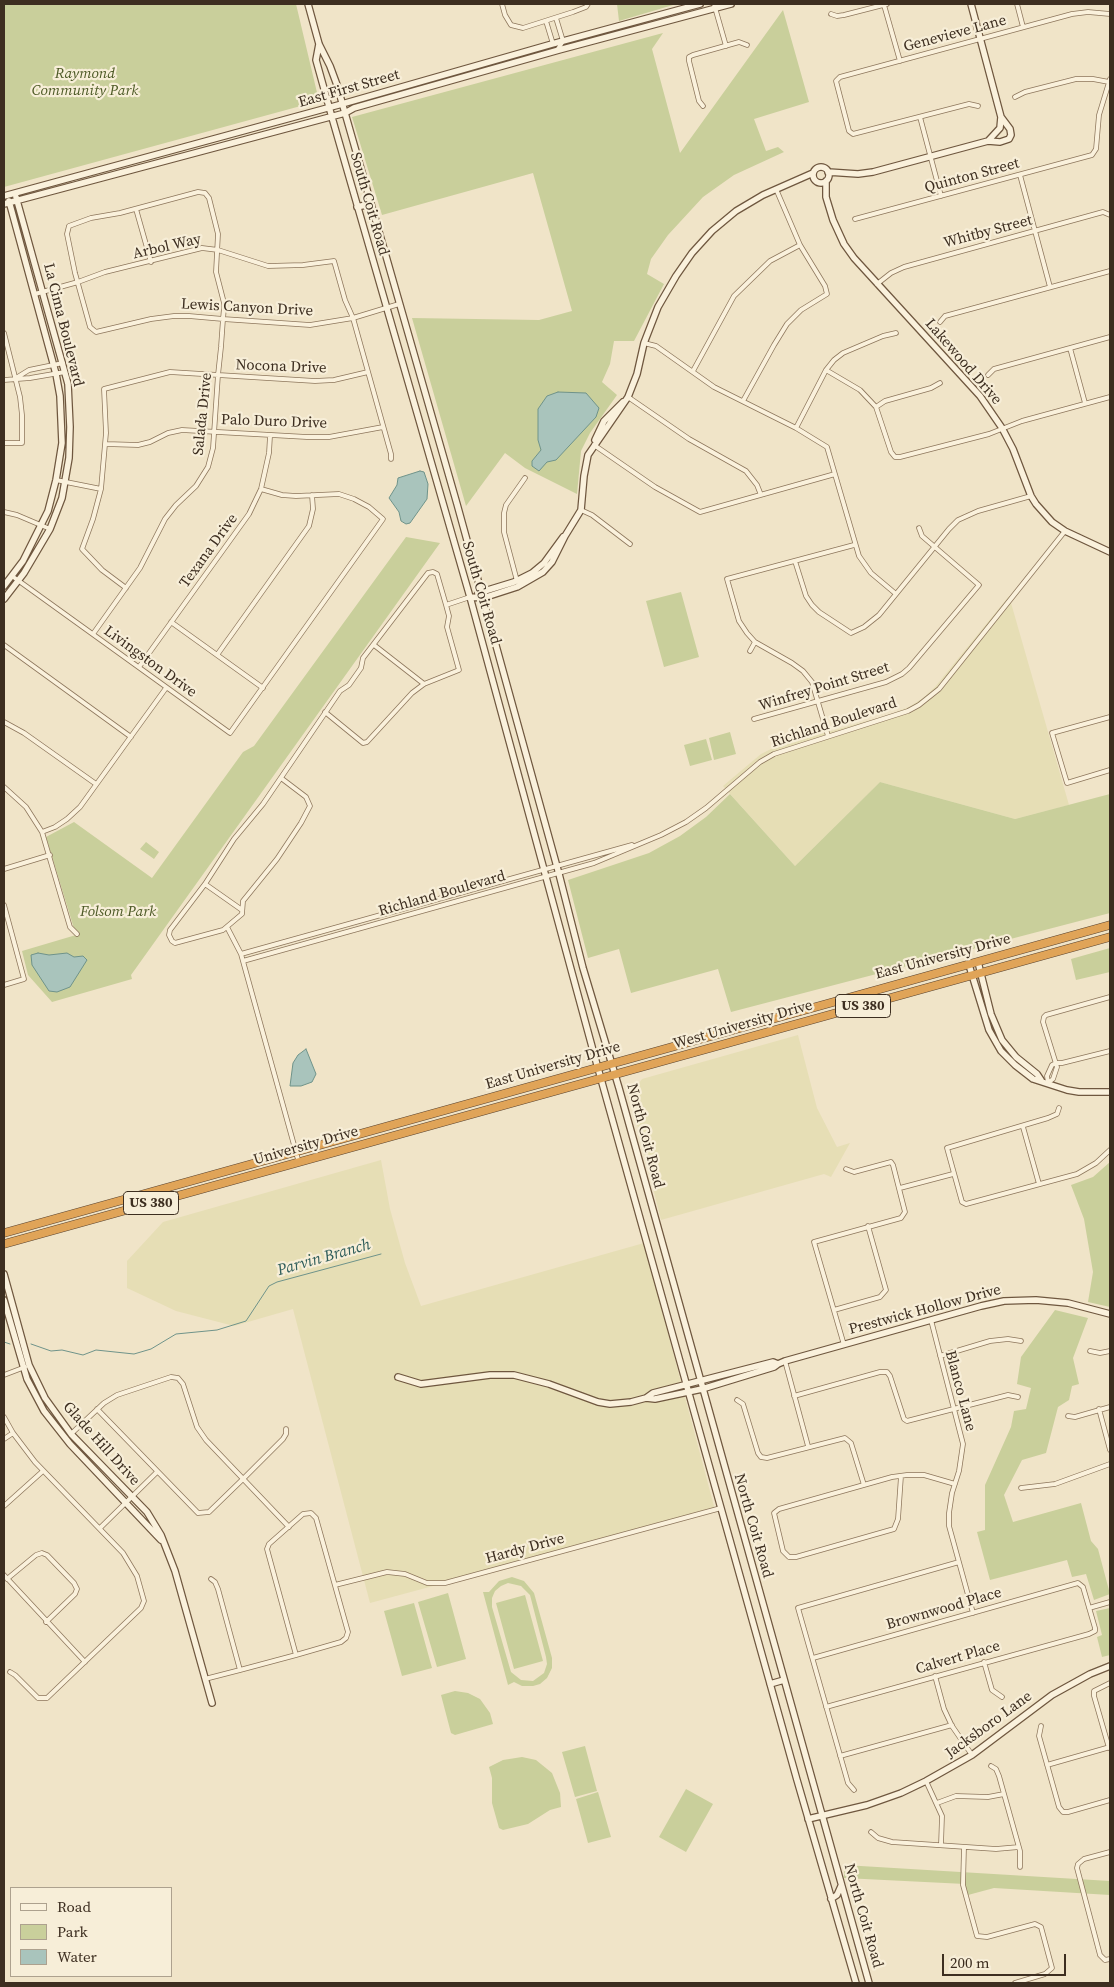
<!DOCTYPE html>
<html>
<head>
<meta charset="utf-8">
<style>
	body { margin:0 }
	#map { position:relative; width:1114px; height:1987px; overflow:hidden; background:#f0e4c8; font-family:"Source Serif 4",serif }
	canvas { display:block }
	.frame { position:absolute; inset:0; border:5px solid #3d2e20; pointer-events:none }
	.legend { position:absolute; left:10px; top:1887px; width:162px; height:90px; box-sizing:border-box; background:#f7eed8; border:1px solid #ada18e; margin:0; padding:6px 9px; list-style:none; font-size:15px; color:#3d2e20 }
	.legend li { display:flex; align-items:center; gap:10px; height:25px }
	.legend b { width:25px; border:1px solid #ada18e }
	.scale { position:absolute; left:942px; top:1954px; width:124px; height:22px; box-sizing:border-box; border:2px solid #3d2e20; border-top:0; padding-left:6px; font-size:15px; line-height:18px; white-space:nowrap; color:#3d2e20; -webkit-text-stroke:4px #f7eed8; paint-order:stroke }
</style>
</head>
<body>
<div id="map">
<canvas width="1114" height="1987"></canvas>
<div class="frame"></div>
<ul class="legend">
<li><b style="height:6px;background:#faf1dc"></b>Road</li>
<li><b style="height:14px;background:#c9cf9b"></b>Park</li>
<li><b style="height:14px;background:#a9c4bc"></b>Water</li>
</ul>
<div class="scale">200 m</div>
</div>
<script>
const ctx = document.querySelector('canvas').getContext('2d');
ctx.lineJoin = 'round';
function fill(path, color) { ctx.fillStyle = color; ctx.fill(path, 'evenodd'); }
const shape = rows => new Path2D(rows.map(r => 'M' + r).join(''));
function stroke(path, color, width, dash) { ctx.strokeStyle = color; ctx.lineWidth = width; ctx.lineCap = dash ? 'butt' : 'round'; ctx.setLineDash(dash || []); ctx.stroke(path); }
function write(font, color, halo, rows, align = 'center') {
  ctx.font = font + ' "Source Serif 4",serif'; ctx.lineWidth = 4.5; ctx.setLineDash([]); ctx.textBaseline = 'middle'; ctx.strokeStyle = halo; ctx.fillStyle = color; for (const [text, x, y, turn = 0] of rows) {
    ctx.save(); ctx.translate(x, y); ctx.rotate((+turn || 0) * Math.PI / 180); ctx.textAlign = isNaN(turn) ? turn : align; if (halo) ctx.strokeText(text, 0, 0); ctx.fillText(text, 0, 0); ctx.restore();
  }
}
fill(shape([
	[1009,596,1069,805,1015,819,880,782,795,866,723,786,761,754,775,747,888,715,909,707,923,698,935,687],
	[798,1035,817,1108,837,1147,850,1143,831,1177,824,1174,661,1220,630,1096,636,1087,642,1079],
	[381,1160,390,1209,405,1263,421,1306,644,1243,715,1510,370,1603,293,1309,234,1326,176,1311,127,1288,127,1261,163,1222]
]), '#e6deb5');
fill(shape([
	[4,4,296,4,319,101,4,187],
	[617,4,673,4,673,5,619,21],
	[783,10,809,102,754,119,766,151,778,147,784,152,734,175,703,197,668,235,651,259,647,274,664,284,634,341,614,341,610,364,602,382,617,395,590,433,581,451,577,494,525,468,505,453,466,506,412,318,539,320,572,311,533,173,382,215,352,117,663,33,652,49,680,153],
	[406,537,440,543,131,975,132,979,52,1002,28,975,22,951,76,935,46,837,74,822,152,878,243,752,254,746],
	[681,592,699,657,664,667,646,601],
	[730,732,736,754,714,760,709,738],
	[706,739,712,760,690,766,684,745],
	[880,782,1015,819,1110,794,1110,913,731,1012,718,969,631,993,619,949,588,958,568,880,649,853,680,836,706,817,730,794,795,866],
	[146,842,159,852,154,859,140,849],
	[1110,948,1110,972,1076,980,1071,959],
	[1110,1162,1110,1307,1088,1302,1093,1272,1084,1219,1071,1185,1093,1177],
	[1055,1310,1088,1318,1073,1358,1079,1384,1072,1386,1069,1400,1058,1407,1046,1453,1022,1460,1004,1495,1013,1522,1081,1503,1091,1541,1098,1549,1110,1594,1094,1600,1086,1574,1072,1577,1067,1560,990,1580,977,1532,985,1530,985,1485,1011,1427,1014,1411,1026,1409,1031,1388,1017,1384,1021,1357],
	[512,1577,524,1581,534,1593,552,1658,552,1668,547,1678,540,1684,533,1686,522,1686,514,1682,508,1685,483,1592,489,1592,499,1581],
	[508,1583,521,1586,530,1595,546,1657,547,1664,544,1673,533,1681,521,1680,511,1672,492,1607,492,1598,495,1591,501,1586],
	[448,1593,466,1659,437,1667,418,1602],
	[525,1595,543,1661,514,1669,496,1603],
	[414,1603,432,1668,402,1676,384,1611],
	[1110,1608,1110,1655,1102,1657,1097,1637,1102,1635,1096,1611],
	[455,1691,468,1693,480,1699,490,1713,493,1724,455,1735,451,1733,441,1695],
	[585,1746,597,1791,575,1797,562,1752],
	[522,1757,536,1760,552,1773,560,1793,561,1807,550,1810,528,1824,503,1830,499,1828,492,1803,492,1778,489,1767,503,1760],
	[686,1789,713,1804,686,1852,659,1837],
	[598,1792,611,1837,588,1843,576,1799],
	[844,1865,1110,1881,1110,1895,994,1888,968,1895,965,1884,844,1878]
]), '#c9cf9b');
const water = shape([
	[558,392,586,393,599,408,596,417,556,460,547,462,539,471,532,466,532,461,541,450,538,440,538,409,547,396,558,392],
	[420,471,424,472,428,484,427,499,410,523,406,524,401,521,399,512,389,498,397,485,398,478,420,471],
	[38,953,49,955,67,953,74,957,83,956,87,960,70,987,57,992,49,991,32,965,31,955,38,953],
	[306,1049,316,1074,312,1082,301,1086,290,1086,293,1063,298,1055,306,1049]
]);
fill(water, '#a9c4bc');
stroke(water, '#6f938a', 1);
stroke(shape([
	[4,1342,10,1344],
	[31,1344,51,1351,62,1350,83,1355,96,1350,134,1354,151,1349,176,1334,217,1330,246,1321,269,1286,277,1282,381,1254]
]), '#6f938a', 1);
const street = shape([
	[502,4,505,15,511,25,523,28,573,12,586,7,588,4],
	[714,4,726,46],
	[1017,4,1023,27],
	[884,5,900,61],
	[831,14,837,16,844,15,887,4],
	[556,18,563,41,558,49],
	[546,21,553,44],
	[1015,97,1025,92,1076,79,1093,79,1109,82],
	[703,106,699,101,689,61,689,57,693,55,739,42,747,45],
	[978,106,969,104,853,134,849,131,836,81,840,77,1072,14,1088,12,1110,14],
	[920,117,941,196],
	[1020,175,1050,287],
	[136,209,151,262],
	[855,219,1092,155,1096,149,1099,115,1110,79],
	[877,284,891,273,904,267,1103,212,1110,215],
	[35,294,78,282,105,272,202,248,218,250,268,266,303,265,334,261,345,300,353,318,391,454,391,459],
	[940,322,945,316,1110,271],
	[4,333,20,397,22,415,22,443,4,443],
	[644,343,656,346,714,387,796,428,827,447,859,556,871,573,896,594],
	[1070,348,1085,403],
	[826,370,860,390,876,407,891,452,895,457,900,457,989,434,1022,421,1110,397],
	[693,371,734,296,770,261,800,245],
	[988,375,994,369,1110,337],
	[16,378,29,370,63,363],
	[4,380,30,378,65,372],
	[628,397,689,439,746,471,757,485,761,495],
	[743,401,774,345,787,324,801,310,827,294,825,286,800,245,776,189],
	[876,407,885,401,931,388,940,383],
	[796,428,826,370,834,360,843,353,883,336,896,333],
	[106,444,138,445,150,442,168,433,182,430,307,437,329,437,383,427],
	[594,445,655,487,700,512,835,474],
	[56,480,101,489],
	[581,510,592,515,630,544],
	[4,512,17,515,50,529],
	[795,561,806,596,812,605,819,612,851,633,864,627,879,615,949,529,958,520,978,511,1031,496],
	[12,576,230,733,383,519,369,507,354,499,339,494,296,496,282,495,261,489],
	[517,581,504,532,504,513,506,505,525,478],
	[126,588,102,570,82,549,93,519,101,489,106,433,104,389,170,372,315,381,334,380,368,372],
	[171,622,263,688],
	[93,634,140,568,165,519,176,505,196,486,208,467,213,448,218,375,221,347,223,319,224,308,224,303,216,272,218,234,209,198,205,193,198,192,120,213,91,218,69,226,67,234,75,273,90,327,96,332,151,319,174,316,189,316,223,319,310,325,353,318,399,304],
	[4,645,131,737],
	[374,645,424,684],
	[750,651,755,642],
	[217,655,309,526,313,509,312,495],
	[139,667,249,514,261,489,269,453,270,436],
	[325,712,363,743,367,742,412,693,424,684,459,670,447,627,449,616,446,605],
	[1110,717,1052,733,1067,783,1110,770],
	[754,719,886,682,902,674,909,668,979,585,922,536,919,528],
	[4,722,24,733,96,784],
	[828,736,812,682,803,671,792,663,755,642,747,633,739,621,727,579,854,545],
	[281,778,306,797,310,806,301,823,277,859,243,901,242,914,223,930,175,943,172,941,169,935,170,930,205,884,234,839,263,804,340,691,349,685,361,668,363,658,428,573,433,572,437,574,446,605,470,597],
	[4,787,26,807,42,832,70,927,77,934],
	[42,832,55,827,67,819,80,807,166,688],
	[4,869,50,855],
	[205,884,242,910],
	[4,905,24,979,4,985],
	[227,927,241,954,299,1163],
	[241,954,632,845],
	[243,961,594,863,661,835,686,822,706,808,760,762,774,754,908,711,919,705,939,689,1065,531],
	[1056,1063,1062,1063,1110,1051],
	[1048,1083,1053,1079,1057,1067,1043,1022,1044,1017,1046,1015,1110,997],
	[1048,1083,1047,1076,1052,1065,1056,1063],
	[1059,1108,1057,1114,1048,1118,947,1148,962,1202,966,1204,1077,1174,1096,1163,1110,1150],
	[1023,1127,1039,1184],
	[900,1188,953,1174],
	[834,1310,880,1297,886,1290,868,1226],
	[931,1320,963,1444,959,1471,952,1493,949,1513,949,1526,973,1613],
	[844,1345,814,1242,901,1218,905,1212,893,1165,891,1162,854,1172,846,1169],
	[1090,1351,1100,1353,1110,1351],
	[940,1356,990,1341,1008,1339,1021,1341],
	[785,1361,808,1446],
	[4,1375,25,1367],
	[794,1396,880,1372,887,1372,890,1376,904,1419,907,1421,1008,1395,1018,1397],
	[737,1400,743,1404,758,1453,761,1457,767,1458,845,1438,851,1443,864,1485],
	[97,1409,198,1513,209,1512,243,1479,283,1439,286,1434,286,1429],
	[1099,1409,1110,1450],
	[1068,1416,1075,1417,1110,1407],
	[4,1417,13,1433,35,1462,123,1553,137,1576,144,1601,141,1608,47,1698,38,1698,15,1675,10,1672],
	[71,1434,104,1403,117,1395,171,1377,178,1378,183,1384,197,1427,206,1440,289,1527],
	[4,1439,13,1433],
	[901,1476,898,1519,894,1529,796,1557,789,1557,783,1551,774,1513,779,1509,892,1477,907,1475,924,1475,955,1484],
	[1021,1488,1055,1484,1110,1464],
	[4,1506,43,1471],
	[100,1528,157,1472],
	[4,1575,85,1662],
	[7,1579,36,1555,42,1553,47,1555,74,1583,77,1589,75,1594,46,1622],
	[211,1579,215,1582,218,1589,240,1670],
	[335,1585,387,1572,405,1574,427,1583,445,1583,721,1508],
	[1089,1608,1110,1602],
	[813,1658,1078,1583,1083,1587,1095,1628,1095,1631,1089,1634,826,1707],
	[984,1662,992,1690,1002,1697],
	[935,1676,944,1709,952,1726,972,1755],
	[205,1679,240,1670,296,1655,341,1642,346,1638,348,1632,316,1518,311,1513,303,1514,269,1544,267,1549,296,1655],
	[1041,1726,1039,1736,1059,1807,1063,1812,1068,1812,1110,1800],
	[1109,1748,1094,1696,1094,1691,1110,1683],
	[840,1756,952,1725],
	[1047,1765,1110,1747],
	[991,1766,996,1769,999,1776,1020,1851,1020,1867],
	[926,1781,942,1816,941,1845],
	[854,1790,848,1783,798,1608,959,1562],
	[937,1803,956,1796,988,1797,1004,1794],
	[871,1832,878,1838,892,1842,996,1849,1019,1847],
	[964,1847,963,1885,977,1936,987,1937,1035,1924,1041,1927,1052,1968,1045,1974,1015,1983],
	[1110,1852,1084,1859,1078,1864,1077,1868,1100,1955,1105,1960,1110,1959]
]);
const secondary = shape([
	[308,4,319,44,330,66,337,85,457,504,559,874,583,968,619,1088,869,1983],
	[319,44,316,60,333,121,470,597,594,1054,797,1780,856,1983],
	[988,141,1000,128,1001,117],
	'813 175a8 8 0 1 1 16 0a8 8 0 1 1-16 0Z',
	[828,172,858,174,873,172,988,141,1000,142,1009,139,1011,135,1010,129,1001,117,971,4],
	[826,181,826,197,833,220,844,244,854,258,980,396,1002,428,1013,449,1031,496,1036,504,1052,522,1065,531,1110,552],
	[4,196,342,104,552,44,700,4],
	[4,204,345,113,354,108,559,50,731,4],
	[357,207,370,204],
	[595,440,604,421,623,402],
	[4,586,23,561,48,511,56,480,62,443,60,396,56,374,9,201],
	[478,593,514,582,532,573,544,563,563,537],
	[470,597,483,598,517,587,543,572,552,562,565,536,581,510,584,476,588,455,628,397,637,374,644,343,658,307,676,276,692,253,712,231,736,211,763,195,813,173],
	[4,599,24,573,50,529,62,498,69,458,70,427,68,384,16,197],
	[978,962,991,1014,1002,1040,1016,1057,1037,1074,1041,1080],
	[969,965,989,1030,1001,1051,1015,1065,1033,1079,1067,1090,1079,1092,1110,1092],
	[4,1274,29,1365,45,1398,71,1434,147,1512,161,1535,175,1571,212,1703],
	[4,1300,27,1379,44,1411,70,1444,161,1540],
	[398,1377,421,1384,490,1375,514,1375,549,1384,598,1402,610,1404,631,1402,646,1398,653,1393,773,1362,778,1364],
	[646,1398,655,1399,702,1389,774,1367,778,1364,785,1361,981,1306,1004,1301,1036,1300,1068,1303,1110,1314],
	[770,1684,784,1680],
	[808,1819,867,1805,901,1793,926,1781,972,1755,1052,1695,1090,1674,1110,1666],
	[831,1899,837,1895,841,1886]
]);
const highway = shape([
	[4,1233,1110,925],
	[4,1244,1110,937]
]);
stroke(street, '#8d765c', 5.5);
stroke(secondary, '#6f573f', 8);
stroke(highway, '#5b4430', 9);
stroke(street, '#faf1dc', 4);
stroke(secondary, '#faf1dc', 5.5);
stroke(highway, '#e0a458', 8);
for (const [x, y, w] of [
	[863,1006,55],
	[151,1203,55]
]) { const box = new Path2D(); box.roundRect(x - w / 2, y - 11.5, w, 23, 4); ctx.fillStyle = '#f7eed8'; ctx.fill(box); stroke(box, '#3d2e20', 1); }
write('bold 14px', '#3d2e20', null, [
	["US 380",863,1006],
	["US 380",151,1203]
]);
write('15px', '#3d2e20', '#f7eed8', [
	["Genevieve Lane",955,34,-15],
	["East First Street",349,89,-16],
	["Quinton Street",972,176,-15],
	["South Coit Road",369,204,74],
	["Whitby Street",988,232,-15],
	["Arbol Way",167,247,-13],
	["Lewis Canyon Drive",247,308,3],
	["La Cima Boulevard",63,325,76],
	["Lakewood Drive",963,362,49],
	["Nocona Drive",281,367,2],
	["Salada Drive",203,414,-84],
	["Palo Duro Drive",274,422,2],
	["Texana Drive",209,551,-54],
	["South Coit Road",481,593,74],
	["Livingston Drive",150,662,36],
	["Winfrey Point Street",824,687,-17],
	["Richland Boulevard",834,723,-18],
	["Richland Boulevard",442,894,-16],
	["East University Drive",943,957,-15],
	["West University Drive",743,1025,-16],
	["East University Drive",553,1066,-16],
	["North Coit Road",645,1136,75],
	["University Drive",306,1146,-16],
	["Prestwick Hollow Drive",925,1310,-15],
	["Blanco Lane",960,1391,75],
	["Glade Hill Drive",101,1444,48],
	["North Coit Road",753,1526,74],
	["Hardy Drive",525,1549,-15],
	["Brownwood Place",944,1609,-16],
	["Calvert Place",958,1658,-16],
	["Jacksboro Lane",989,1725,-36],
	["North Coit Road",863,1916,74]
]);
write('italic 15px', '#4d5a26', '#f7eed8', [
	["Raymond",85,74],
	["Community Park",85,91],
	["Folsom Park",118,912]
]);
write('italic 16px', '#2f5d5a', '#f7eed8', [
	["Parvin Branch",324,1258,-16]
]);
</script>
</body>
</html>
